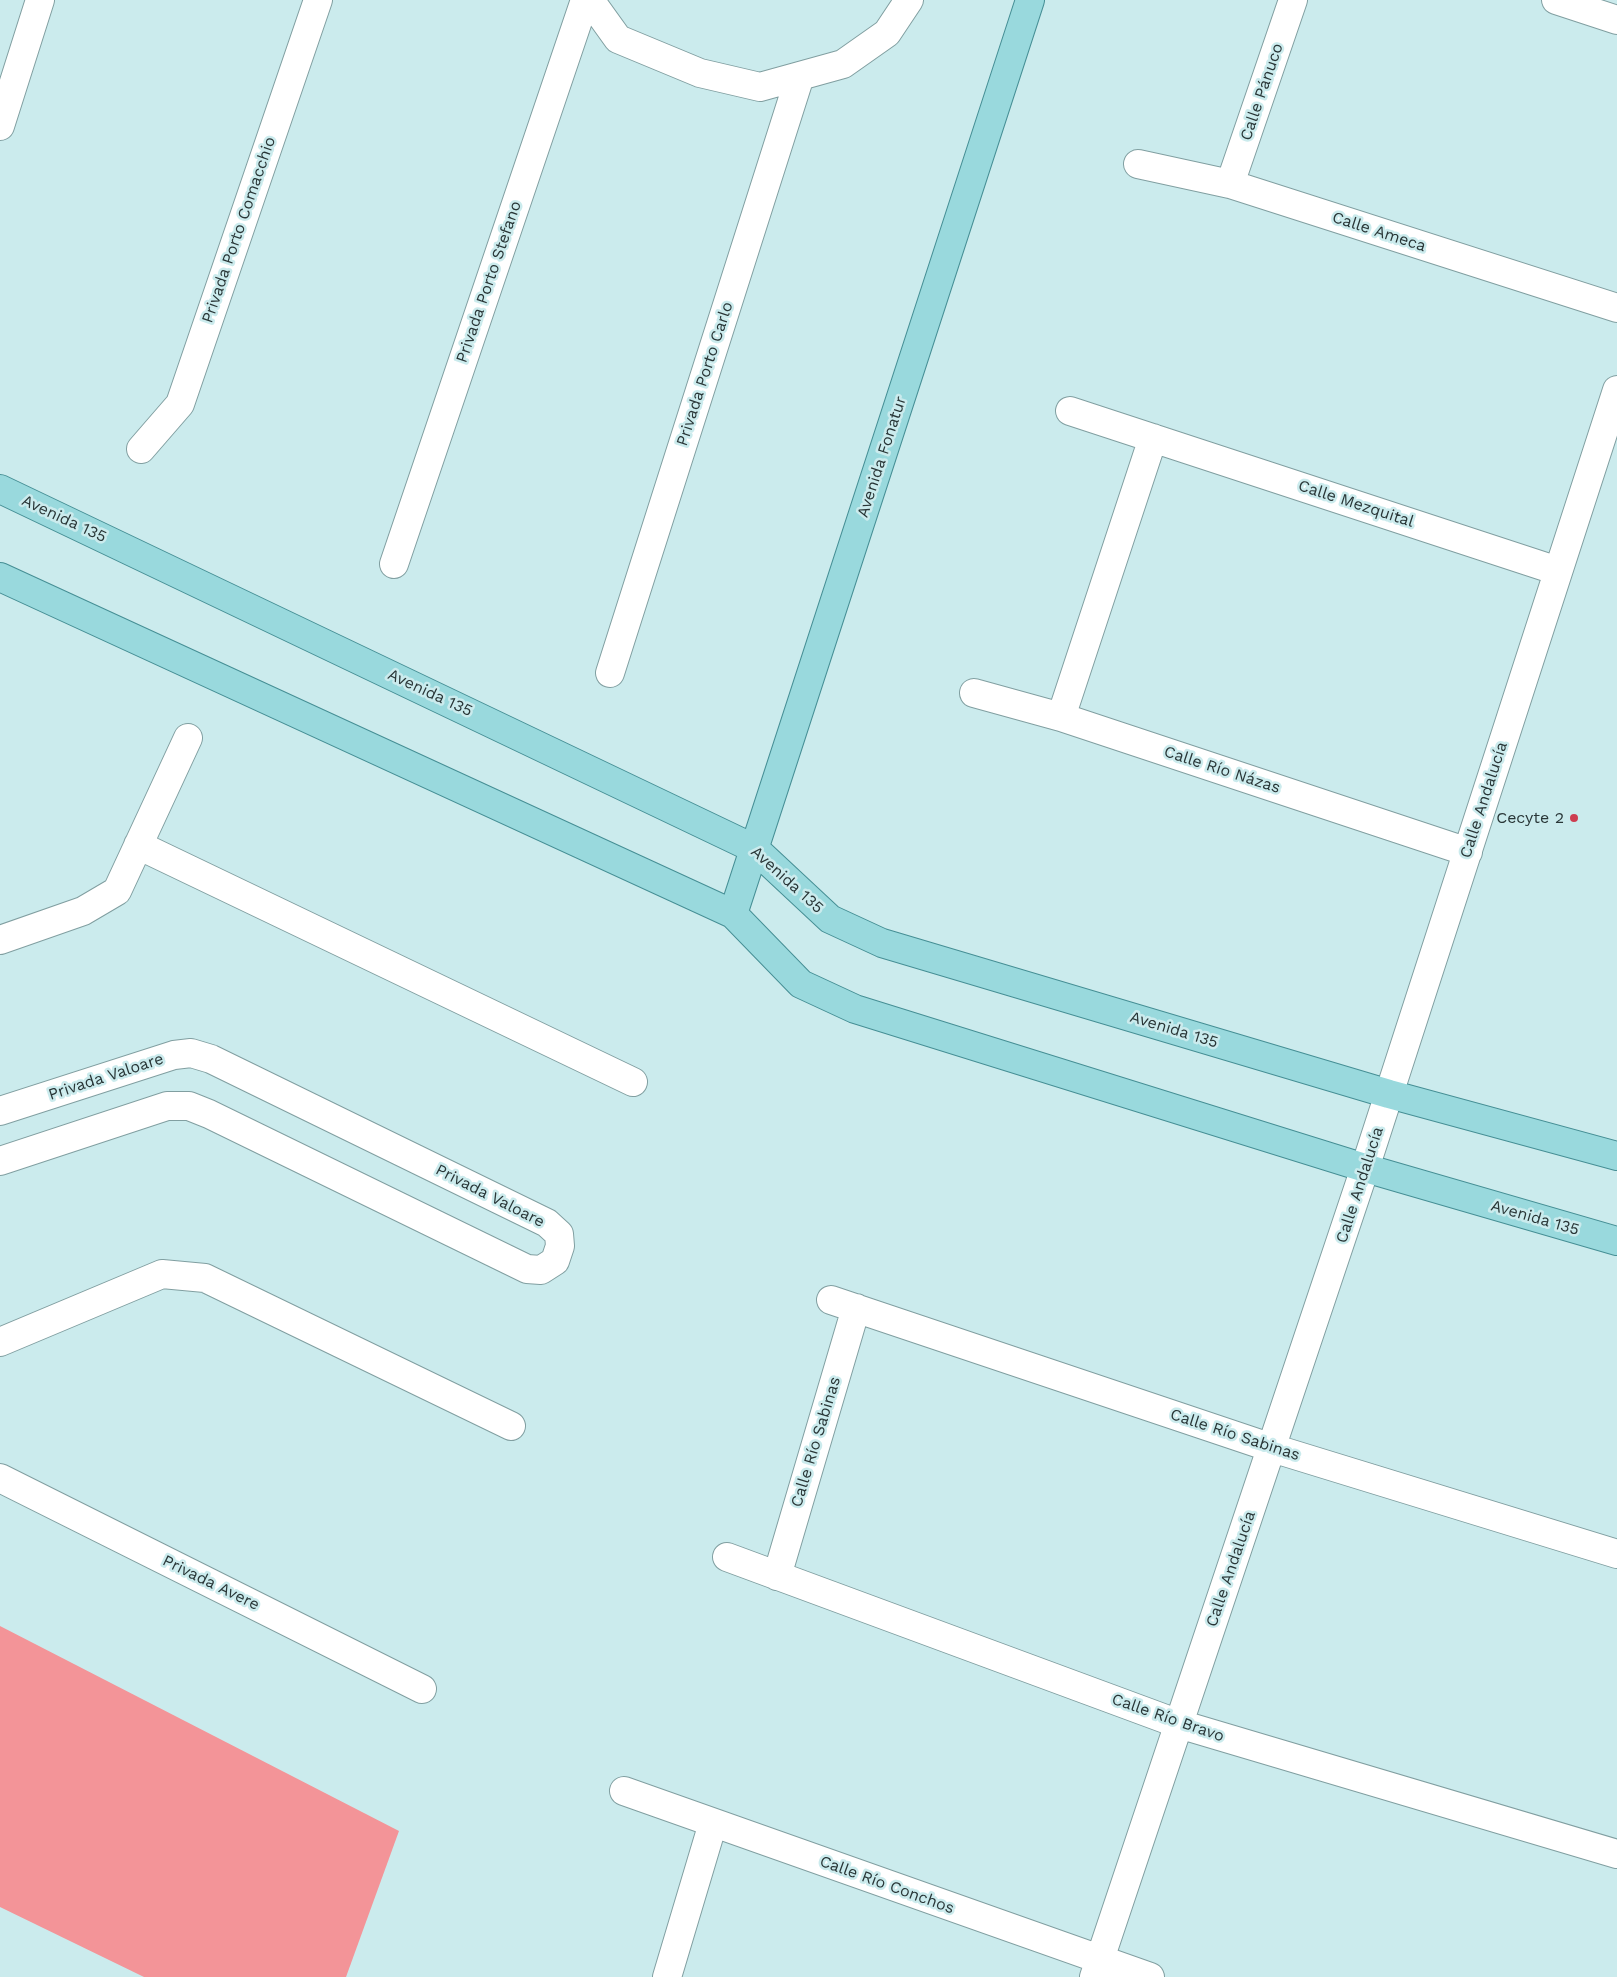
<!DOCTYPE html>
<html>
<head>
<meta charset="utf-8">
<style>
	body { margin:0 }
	canvas { display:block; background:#cbebed }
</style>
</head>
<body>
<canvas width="1617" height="1977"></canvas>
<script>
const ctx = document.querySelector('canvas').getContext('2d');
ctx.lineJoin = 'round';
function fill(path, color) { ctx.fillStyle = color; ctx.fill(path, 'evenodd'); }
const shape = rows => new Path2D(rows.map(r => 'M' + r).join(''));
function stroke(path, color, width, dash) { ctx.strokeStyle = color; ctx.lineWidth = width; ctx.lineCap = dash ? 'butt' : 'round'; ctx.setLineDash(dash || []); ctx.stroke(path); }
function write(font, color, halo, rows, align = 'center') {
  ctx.font = font + ' "Work Sans",sans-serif'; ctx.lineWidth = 5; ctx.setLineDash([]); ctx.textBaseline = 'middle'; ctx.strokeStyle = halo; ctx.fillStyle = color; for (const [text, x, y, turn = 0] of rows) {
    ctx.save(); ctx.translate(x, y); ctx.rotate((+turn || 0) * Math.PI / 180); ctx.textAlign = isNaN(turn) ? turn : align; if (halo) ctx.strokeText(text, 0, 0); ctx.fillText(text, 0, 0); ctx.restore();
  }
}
fill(shape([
	[0,1626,399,1831,346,1977,144,1977,0,1907]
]), '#f39498');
const minor = shape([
	[590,0,618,39,700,73,760,87,843,64,887,33,909,0],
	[1556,0,1617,20],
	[0,126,40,0],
	[1138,164,1230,184,1617,308],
	[1230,184,1293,0],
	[1070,411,1558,571],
	[141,449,180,404,318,0],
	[394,564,585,0],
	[610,673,800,76],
	[974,693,1061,717,1468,852],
	[1061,717,1153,438],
	[138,845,633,1082],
	[0,940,83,911,117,891,188,738],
	[0,1111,174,1055,191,1053,211,1059,547,1223,559,1234,560,1246,555,1261,541,1270,527,1269,209,1114,189,1106,167,1106,0,1161],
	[831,1300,1272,1448,1617,1554],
	[0,1342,162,1274,205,1278,511,1426],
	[0,1478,422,1689],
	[727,1557,1179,1724,1617,1854],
	[777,1576,856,1308],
	[624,1791,1150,1977],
	[667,1977,713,1823],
	[1094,1977,1365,1168,1617,390]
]);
const major = shape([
	[0,489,755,849,830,919,882,943,1389,1094,1617,1156],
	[0,577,733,914,801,984,855,1009,1365,1168,1617,1241],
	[733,914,1030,0]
]);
stroke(minor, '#819fa1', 30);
stroke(major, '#468f95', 30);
stroke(minor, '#fff', 28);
stroke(major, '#99d9dd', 28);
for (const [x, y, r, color] of [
	[1574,818,5,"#cd3d50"]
]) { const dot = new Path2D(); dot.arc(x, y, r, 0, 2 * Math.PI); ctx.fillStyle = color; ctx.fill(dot); stroke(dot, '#cbebed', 2); }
write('16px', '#293637', '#cbebed', [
	["Calle Pánuco",1262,92,-71],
	["Privada Porto Comacchio",239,230,-71],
	["Calle Ameca",1379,232,18],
	["Privada Porto Stefano",489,282,-71],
	["Privada Porto Carlo",705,374,-72],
	["Avenida Fonatur",882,457,-72],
	["Calle Mezquital",1356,504,18],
	["Avenida 135",64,519,25],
	["Avenida 135",430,693,25],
	["Calle Río Názas",1222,770,18],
	["Calle Andalucía",1484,800,-72],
	["Avenida 135",787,880,42],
	["Avenida 135",1174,1030,17],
	["Privada Valoare",106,1077,-18],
	["Calle Andalucía",1360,1185,-72],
	["Privada Valoare",490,1196,27],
	["Avenida 135",1535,1218,16],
	["Calle Río Sabinas",1235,1435,18],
	["Calle Río Sabinas",816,1442,-73],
	["Calle Andalucía",1231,1569,-71],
	["Privada Avere",211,1583,26],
	["Calle Río Bravo",1168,1718,19],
	["Calle Río Conchos",887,1885,20]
]);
write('16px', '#293637', '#cbebed', [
	["Cecyte 2",1564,818]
], 'right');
</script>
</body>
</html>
